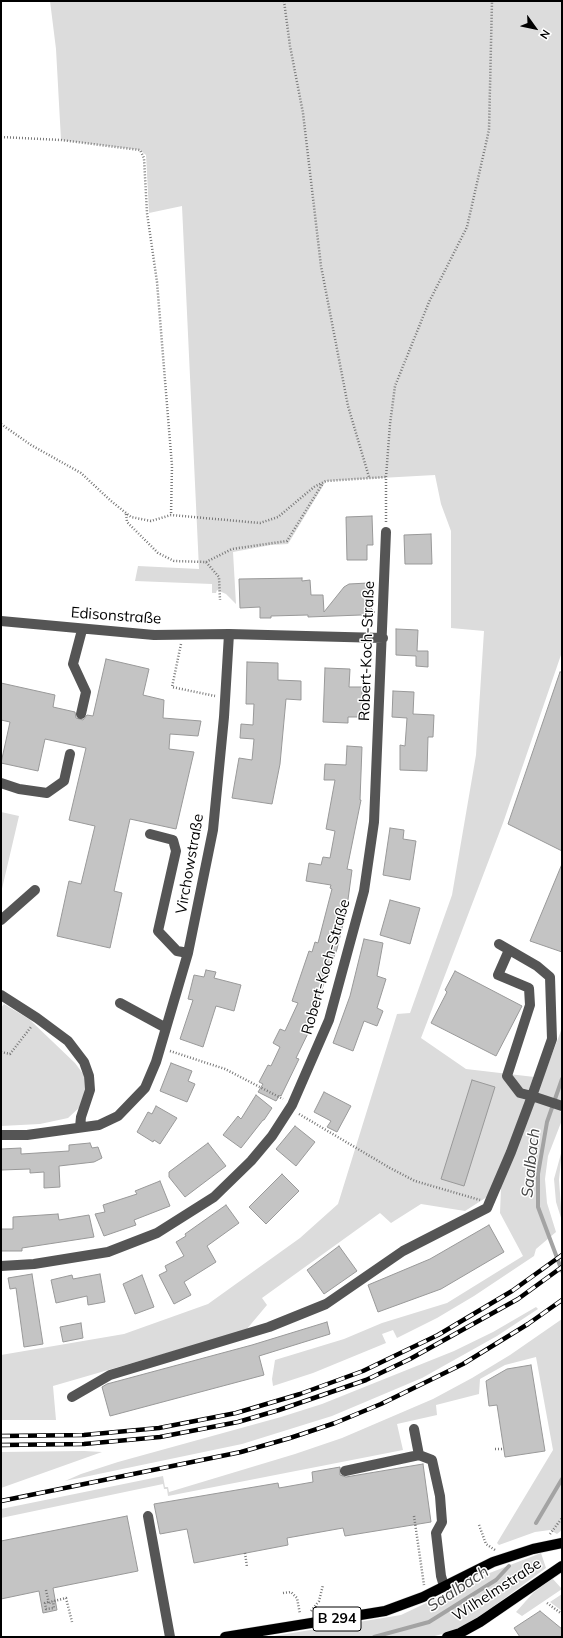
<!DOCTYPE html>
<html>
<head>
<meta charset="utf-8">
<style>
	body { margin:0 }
	#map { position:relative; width:563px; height:1638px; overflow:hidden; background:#fff; font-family:Mulish,sans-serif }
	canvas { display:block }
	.frame { position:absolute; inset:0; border:2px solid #000; pointer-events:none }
	.north { position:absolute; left:515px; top:8px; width:40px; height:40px; -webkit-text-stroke:3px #fff; paint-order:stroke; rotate:123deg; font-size:11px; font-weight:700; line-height:16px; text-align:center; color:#000 }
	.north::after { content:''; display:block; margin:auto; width:14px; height:18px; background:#000; clip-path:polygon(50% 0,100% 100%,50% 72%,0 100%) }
</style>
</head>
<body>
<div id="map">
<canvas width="563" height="1638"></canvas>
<div class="frame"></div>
<div class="north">N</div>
</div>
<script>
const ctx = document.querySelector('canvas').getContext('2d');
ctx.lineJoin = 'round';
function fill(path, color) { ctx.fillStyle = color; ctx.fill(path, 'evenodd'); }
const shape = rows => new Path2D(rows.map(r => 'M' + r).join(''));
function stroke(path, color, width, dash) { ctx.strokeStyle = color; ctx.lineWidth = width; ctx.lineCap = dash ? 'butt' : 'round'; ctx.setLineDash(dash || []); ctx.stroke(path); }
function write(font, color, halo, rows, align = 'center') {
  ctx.font = font + ' Mulish,sans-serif'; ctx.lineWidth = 3; ctx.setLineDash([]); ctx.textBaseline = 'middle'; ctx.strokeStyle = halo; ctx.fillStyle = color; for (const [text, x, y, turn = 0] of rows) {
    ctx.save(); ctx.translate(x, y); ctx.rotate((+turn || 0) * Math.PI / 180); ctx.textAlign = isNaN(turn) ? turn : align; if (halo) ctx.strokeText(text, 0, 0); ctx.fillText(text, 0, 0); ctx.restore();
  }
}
fill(shape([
	[50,1,562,1,562,652,503,823,421,1038,466,1069,543,1078,562,1028,562,1109,560,1111,562,1113,562,1120,548,1156,545,1179,547,1203,556,1232,536,1249,534,1256,474,1296,437,1318,397,1338,393,1330,382,1334,386,1343,313,1373,273,1386,272,1379,275,1360,344,1339,382,1323,447,1303,523,1256,500,1213,501,1188,465,1211,421,1204,391,1223,380,1213,262,1298,267,1305,246,1330,53,1386,56,1420,1,1420,1,1355,124,1334,208,1304,300,1238,338,1204,397,1014,410,1013,452,895,476,755,484,631,451,628,451,531,441,504,435,475,326,481,288,544,271,545,233,552,236,604,226,594,217,590,216,593,212,593,212,584,135,581,138,566,199,569,182,206,149,213,146,155,140,150,61,140,56,49],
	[1,812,19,816,1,893],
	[4,1004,29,1019,75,1063,84,1075,85,1092,80,1107,68,1118,40,1124,1,1126,1,1008],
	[562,1150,559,1180,562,1221,556,1202,554,1179],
	[536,1307,538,1309,497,1336,422,1378,332,1416,242,1444,65,1481,81,1474,118,1462,281,1417,322,1404,454,1351,493,1332],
	[562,1319,562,1530,557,1534,550,1530,535,1532,499,1545,497,1543,553,1450,536,1357,505,1365,480,1379,479,1394,436,1405,437,1415,397,1424,403,1450,168,1496,167,1489,164,1489,163,1484,1,1518,1,1509,163,1476,165,1487,168,1487,169,1492,295,1454,342,1438,433,1399,472,1378,510,1355],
	[84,1451,102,1452,1,1488,1,1452],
	[541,1553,546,1568,479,1617,468,1625,446,1633,431,1637,268,1637,401,1615,487,1574],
	[552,1578,562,1589,522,1616,516,1612,533,1593],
	[562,1594,562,1611,550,1602]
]), '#dcdcdc');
stroke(shape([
	[562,1079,547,1122,538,1174,538,1207,562,1271],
	[536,1523,562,1479],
	[374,1637,429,1622,496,1580,509,1566]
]), '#a3a3a3', 4);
const building = shape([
	[372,516,373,545,367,545,367,560,347,560,346,517,372,516],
	[431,534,432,564,405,564,404,535,431,534],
	[302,578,302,581,310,580,311,595,323,595,324,612,344,587,349,584,368,583,369,606,375,612,366,620,361,615,308,617,308,615,271,616,271,618,260,618,260,607,240,608,239,579,302,578],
	[396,629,418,630,417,651,428,651,428,667,416,666,416,656,396,655,396,629],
	[106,659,149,669,143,695,164,700,163,718,201,721,198,736,170,734,169,749,194,752,176,829,130,819,114,891,122,893,110,948,57,936,69,881,81,884,95,826,69,820,86,748,45,739,38,771,1,763,10,722,1,720,1,683,55,695,53,707,75,712,76,718,83,720,87,715,93,716,106,659],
	[247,662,278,663,278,680,301,681,301,700,286,699,280,764,272,804,232,798,239,758,252,760,254,739,240,738,241,724,253,725,254,704,246,704,247,662],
	[325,668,350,669,349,687,362,687,362,717,348,717,348,723,323,722,325,668],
	[560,672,562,672,562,851,508,824,560,672],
	[393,691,414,692,413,714,434,715,433,737,428,737,427,771,400,770,400,745,405,746,407,718,392,717,393,691],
	[347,746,362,747,360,800,361,800,347,869,352,870,347,907,337,949,309,1023,312,1025,296,1058,299,1059,281,1096,280,1095,276,1101,258,1092,263,1084,259,1082,268,1065,271,1066,280,1047,273,1043,280,1029,285,1031,298,1003,292,1001,309,951,312,952,315,942,318,943,332,889,330,888,331,885,306,881,309,863,321,865,323,857,330,858,335,831,326,829,335,780,324,780,325,764,346,765,347,746],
	[390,828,404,830,403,839,416,841,410,880,383,875,390,828],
	[562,864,562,952,530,941,562,864],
	[390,900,420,908,410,944,380,935,390,900],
	[364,939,383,943,377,976,386,979,377,1008,383,1011,377,1026,364,1021,353,1051,333,1043,350,996,364,939],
	[206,970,216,972,214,978,241,985,234,1011,216,1006,203,1047,180,1039,193,1000,188,999,194,975,204,977,206,970],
	[455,971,522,1006,496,1056,431,1023,447,992,445,990,455,971],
	[171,1063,192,1071,188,1081,195,1084,187,1102,160,1091,171,1063],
	[472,1080,495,1087,464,1186,441,1179,472,1080],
	[324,1092,351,1106,337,1132,327,1127,331,1121,314,1112,324,1092],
	[256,1095,272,1108,264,1120,263,1120,241,1148,223,1135,238,1116,241,1119,256,1095],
	[156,1106,177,1118,160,1144,154,1140,153,1142,137,1132,148,1112,152,1114,156,1106],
	[295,1126,315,1142,296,1166,276,1149,295,1126],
	[90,1143,92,1148,98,1147,102,1158,94,1162,59,1166,60,1187,44,1188,44,1172,30,1173,30,1169,1,1170,1,1149,21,1148,21,1154,69,1151,69,1145,90,1143],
	[208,1143,226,1166,185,1197,169,1177,169,1172,208,1143],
	[282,1174,299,1191,266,1224,249,1207,282,1174],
	[160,1181,170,1206,134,1220,136,1225,104,1236,95,1214,105,1212,103,1205,137,1194,135,1191,160,1181],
	[226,1205,239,1223,207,1246,216,1262,184,1282,191,1295,174,1304,159,1275,167,1271,165,1266,184,1256,176,1242,186,1236,185,1234,226,1205],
	[58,1214,59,1220,89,1215,94,1237,22,1248,22,1251,1,1251,1,1229,13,1229,13,1217,58,1214],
	[489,1225,504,1252,441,1289,378,1312,368,1285,430,1259,489,1225],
	[339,1246,357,1271,324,1294,307,1270,339,1246],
	[32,1274,43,1344,24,1347,16,1288,10,1289,8,1278,32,1274],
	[100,1274,105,1302,88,1305,87,1296,56,1303,51,1280,72,1275,73,1279,100,1274],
	[142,1275,154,1307,135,1314,123,1284,142,1275],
	[327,1322,330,1334,259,1356,264,1375,110,1416,102,1387,107,1384,252,1345,327,1322],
	[81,1323,83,1338,63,1342,60,1327,81,1323],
	[531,1365,545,1451,505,1457,497,1405,489,1406,486,1381,507,1369,531,1365],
	[423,1464,431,1522,345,1536,343,1528,287,1538,288,1545,194,1563,187,1529,160,1534,154,1504,278,1483,279,1488,313,1482,312,1472,340,1467,340,1475,346,1477,423,1464],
	[127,1516,138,1571,53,1588,57,1610,43,1613,39,1591,1,1599,1,1541,127,1516],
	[540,1611,562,1629,562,1637,520,1637,514,1628,540,1611]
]);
fill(building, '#c4c4c4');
stroke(building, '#999', 1);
const major = shape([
	[225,1637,385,1611,423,1597,493,1562,533,1549,562,1543],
	[447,1637,460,1633,480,1622,562,1566]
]);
stroke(major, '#dbdbdb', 11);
stroke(shape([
	[284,1,290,46,303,113,321,266,348,406,369,477],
	[1,137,61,140,140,150,144,158,147,213,157,282,172,466,171,515],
	[1,424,31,445,81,473,111,501,131,517,151,521,171,515,260,523,278,517,314,487,326,481,386,477],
	[126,514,127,522,158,553,174,561,206,562,219,577,220,600],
	[386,522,386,477,390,424,395,386,429,302,467,227,489,130,492,1],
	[206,562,232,549,287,541,323,483],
	[181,644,172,687,215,696],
	[170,1051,225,1069,283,1099],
	[1,1052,10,1054,31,1027],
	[299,1114,390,1168,415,1181,480,1200],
	[495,1449,504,1449],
	[414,1516,424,1585],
	[479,1525,486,1544,495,1550],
	[550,1534,562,1518],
	[245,1553,247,1567],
	[46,1590,49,1604,50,1602,66,1598,72,1622],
	[283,1593,291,1592,297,1598,300,1614],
	[48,1602,45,1603,46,1609,54,1608,53,1601],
	[547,1603,562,1614],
	[311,1611,319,1601,323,1585]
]), '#777', 2.5, [1, 2]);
stroke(shape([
	[1,621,154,635,229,634],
	[81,714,86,692,73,664,82,630],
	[1,783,19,789,47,793,64,781,70,754],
	[150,834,173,840,176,851,158,931,177,951,188,953],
	[1,920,35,890],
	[499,944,537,966,550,977,552,1039,532,1096,520,1093,507,1076,530,1005,529,988,498,975,509,950],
	[1,995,37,1018,68,1041,84,1062,89,1076,90,1090,81,1117,80,1127],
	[120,1003,166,1028],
	[1,1135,27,1135,99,1125,118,1116,145,1088,156,1062,188,953,213,830,224,717,229,634,383,638],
	[1,1266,34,1264,108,1252,157,1233,214,1197,251,1161,272,1136,292,1105,329,1020,364,891,374,822,386,532],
	[72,1397,110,1375,269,1327,326,1304,403,1251,487,1208,511,1152,532,1096,562,1106],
	[414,1429,419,1455,432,1460,440,1496,442,1522,436,1533,441,1576,444,1586],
	[345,1471,419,1455],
	[148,1516,170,1637]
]), '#555', 10);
stroke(major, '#000', 10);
const rail = shape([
	[1,1436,84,1435,159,1428,236,1413,300,1394,363,1371,438,1335,512,1291,562,1255],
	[1,1445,84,1444,160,1437,238,1422,279,1410,366,1380,410,1359,518,1299,562,1267],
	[1,1501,241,1452,290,1438,335,1423,381,1404,463,1364,528,1324,562,1300]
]);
stroke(rail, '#000', 4.5);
stroke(rail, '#fff', 3, [9]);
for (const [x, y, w] of [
	[337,1619,48]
]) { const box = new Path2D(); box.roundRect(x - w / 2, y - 12, w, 24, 3); ctx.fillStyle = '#fff'; ctx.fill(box); stroke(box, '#000', 1); }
write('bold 14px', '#000', null, [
	["B 294",337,1619]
]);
write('15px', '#000', '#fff', [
	["Edisonstraße",116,616,4],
	["Robert-Koch-Straße",367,651,-88],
	["Virchowstraße",190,864,-80],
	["Robert-Koch-Straße",326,967,-74],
	["Wilhelmstraße",497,1590,-33]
]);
write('italic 16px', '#444', '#fff', [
	["Saalbach",531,1163,-84],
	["Saalbach",458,1589,-33]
]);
</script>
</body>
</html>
